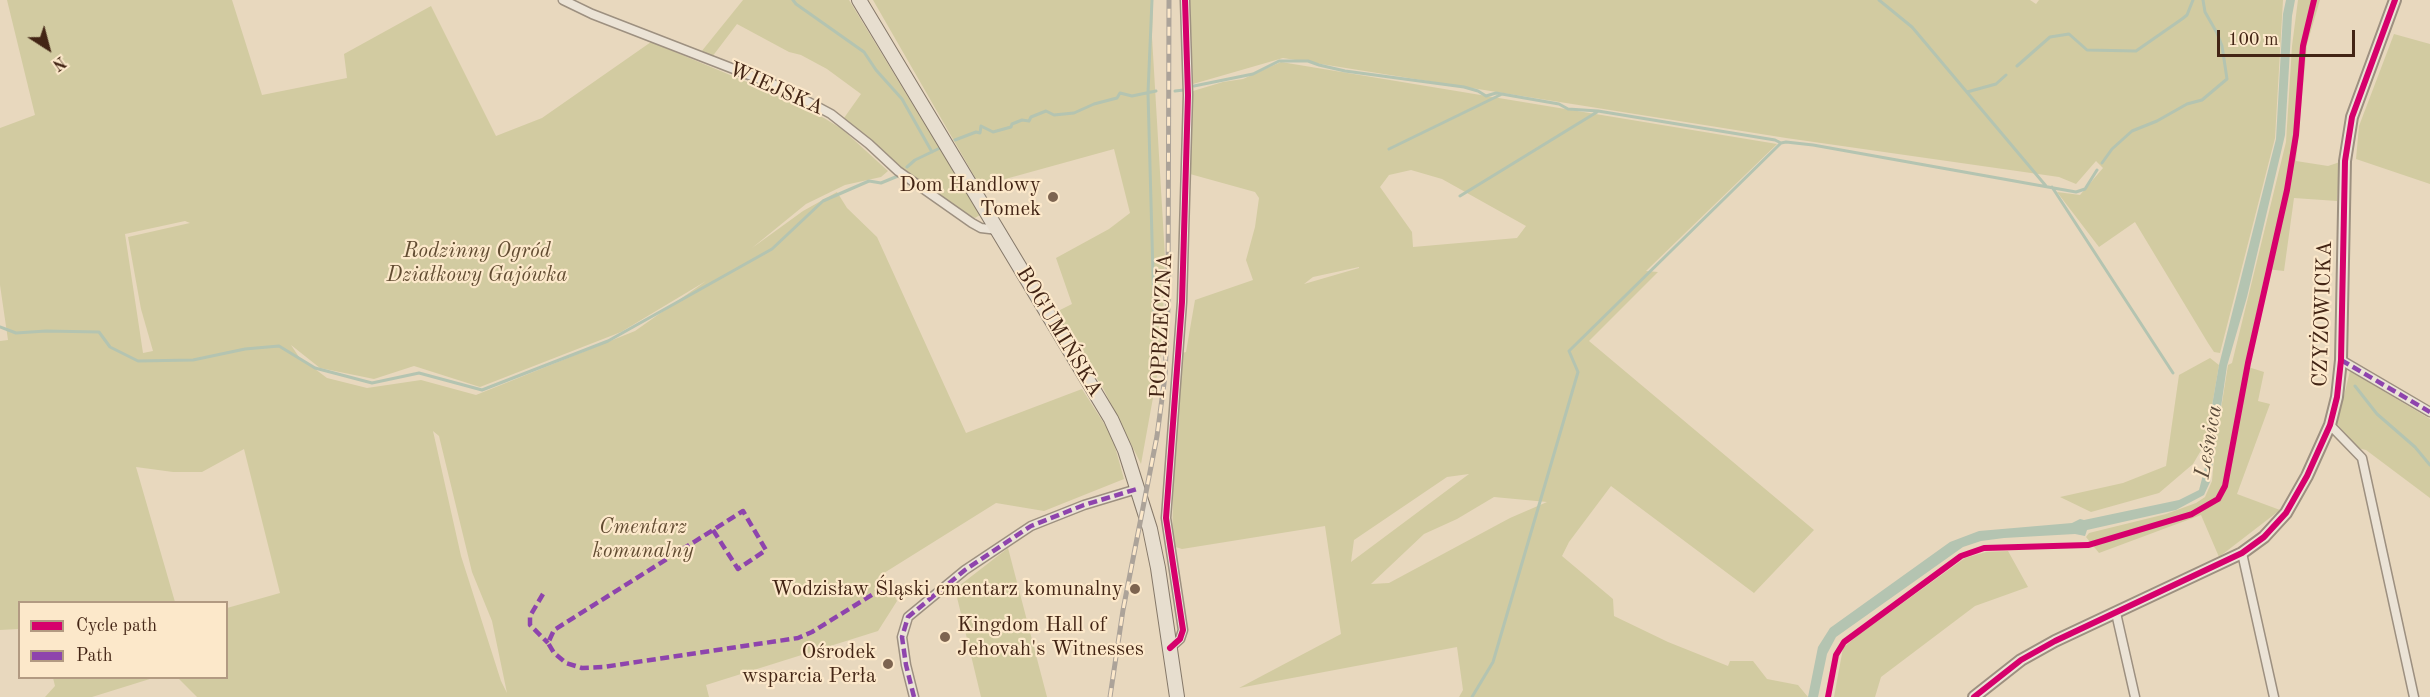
<!DOCTYPE html>
<html>
<head>
<meta charset="utf-8">
<style>
	body { margin:0 }
	#map { position:relative; width:2430px; height:697px; overflow:hidden; background:#e8d8be; font-family:"Old Standard TT",serif }
	canvas { display:block }
	.legend { position:absolute; left:18px; top:601px; width:210px; height:78px; box-sizing:border-box; background:#fce8ca; border:2px solid #b29a82; margin:0; padding:8px 10px; list-style:none; font-size:18px; color:#432515 }
	.legend li { display:flex; align-items:center; gap:12px; height:30px }
	.legend b { width:30px; border:2px solid #b29a82 }
	.north { position:absolute; left:18px; top:18px; width:60px; height:60px; -webkit-text-stroke:4px #fce8ca; paint-order:stroke; rotate:144deg; font-size:16px; font-weight:700; line-height:24px; text-align:center; color:#432515 }
	.north::after { content:''; display:block; margin:auto; width:21px; height:27px; background:#432515; clip-path:polygon(50% 0,100% 100%,50% 72%,0 100%) }
	.scale { position:absolute; left:2217px; top:30px; width:138px; height:27px; box-sizing:border-box; border:3px solid #432515; border-top:0; padding-left:8px; font-size:18px; line-height:21px; white-space:nowrap; color:#432515; -webkit-text-stroke:4px #fce8ca; paint-order:stroke }
</style>
</head>
<body>
<div id="map">
<canvas width="2430" height="697"></canvas>
<ul class="legend">
<li><b style="height:8px;background:#d6006c"></b>Cycle path</li>
<li><b style="height:8px;background:#8e44ad"></b>Path</li>
</ul>
<div class="north">N</div>
<div class="scale">100 m</div>
</div>
<script>
const ctx = document.querySelector('canvas').getContext('2d');
ctx.lineJoin = 'round';
function fill(path, color) { ctx.fillStyle = color; ctx.fill(path, 'evenodd'); }
const shape = rows => new Path2D(rows.map(r => 'M' + r).join(''));
function stroke(path, color, width, dash) { ctx.strokeStyle = color; ctx.lineWidth = width; ctx.lineCap = dash ? 'butt' : 'round'; ctx.setLineDash(dash || []); ctx.stroke(path); }
function write(font, color, halo, rows, align = 'center') {
  ctx.font = font + ' "Old Standard TT",serif'; ctx.lineWidth = 4.5; ctx.setLineDash([]); ctx.textBaseline = 'middle'; ctx.strokeStyle = halo; ctx.fillStyle = color; for (const [text, x, y, turn = 0] of rows) {
    ctx.save(); ctx.translate(x, y); ctx.rotate((+turn || 0) * Math.PI / 180); ctx.textAlign = isNaN(turn) ? turn : align; if (halo) ctx.strokeText(text, 0, 0); ctx.fillText(text, 0, 0); ctx.restore();
  }
}
fill(shape([
	[7,0,232,0,262,95,347,78,344,54,431,6,496,136,542,118,651,42,747,82,824,118,842,129,888,171,881,177,845,185,806,204,752,248,803,211,837,192,847,208,877,237,966,433,1082,389,1112,436,1124,479,1044,511,996,503,884,573,897,601,878,631,706,685,709,697,197,697,178,678,226,678,227,608,280,593,244,449,202,472,173,472,136,467,175,602,20,602,19,629,0,630,0,341,8,340,0,285,0,128,35,115],
	[185,221,190,223,128,237,141,309,153,351,143,353,125,234],
	[706,281,635,331,476,395,421,380,367,388,327,378,299,357,291,345,320,368,374,379,414,366,480,387,621,332],
	[433,431,439,436,472,572,492,621,507,693,501,681,461,556],
	[743,0,849,0,980,215,975,218,960,210,900,169,877,145,844,118,861,94,827,69,801,55,789,52,737,24,712,57,701,52],
	[873,0,1153,0,1152,37,1165,257,1162,348,1141,464,1102,386,1054,313,1072,304,1056,258,1109,229,1130,213,1114,149,980,186],
	[1190,0,2030,0,2036,4,2039,0,2283,0,2275,138,2220,353,2214,352,2208,343,2135,222,2099,247,2057,192,2080,195,2103,168,2096,161,2076,184,2059,177,1786,138,1283,58,1193,84],
	[2298,0,2320,0,2307,44,2296,161,2328,166,2340,162,2337,201,2294,198,2284,271,2266,269,2245,366,2264,372,2258,401,2270,404,2237,494,2280,510,2219,557,2201,515,2099,553,2086,537,2089,533,2166,514,2196,503,2205,497,2212,481,2215,447,2228,365,2232,363,2286,142,2292,46],
	[2394,34,2430,44,2430,184,2356,159,2359,126],
	[1281,62,1777,144,1646,271,1658,272,1589,341,1814,530,1754,593,1611,486,1569,542,1562,556,1613,599,1614,616,1668,642,1728,666,1730,661,1753,661,1767,679,1798,685,1808,697,1459,697,1463,690,1457,647,1239,688,1341,634,1325,526,1182,549,1172,546,1174,445,1182,353,1186,352,1195,300,1253,280,1246,260,1255,227,1259,198,1255,192,1190,174,1193,91,1223,82,1243,79],
	[1411,170,1442,179,1526,226,1517,238,1413,247,1412,232,1380,187,1389,175],
	[1359,267,1359,268,1304,284,1313,277],
	[1469,474,1351,562,1354,540,1447,477],
	[1494,497,1547,502,1510,518,1389,583,1371,584,1424,534,1457,519],
	[2210,358,2219,365,2208,429,2203,447,2193,464,2159,493,2091,512,2060,497,2123,483,2166,466,2179,375],
	[2350,371,2430,419,2430,498,2366,450,2358,448,2337,424],
	[1008,548,1047,697,981,697,955,589],
	[2008,551,2028,587,1975,606,1881,677,1875,697,1834,697,1843,648,1857,636,1965,558,1986,552],
	[53,678,153,678,92,697,45,697,55,686]
]), '#d2cba1');
fill(shape([
	[2286,0,2295,0,2292,16,2285,135,2247,297,2227,366,2210,482,2204,495,2176,510,2087,530,2085,536,2075,534,2004,538,1981,541,1963,547,1836,637,1827,654,1818,697,1808,697,1818,647,1830,628,1950,542,1979,531,2072,523,2080,519,2084,520,2179,500,2199,490,2205,467,2208,429,2219,365,2276,139,2283,14]
]), '#b4c4b1');
stroke(shape([
	[793,0,796,4,864,52,876,70,902,99,932,152],
	[1152,0,1148,93,1155,348],
	[1879,0,1912,27,2046,186],
	[2017,66,2050,37,2069,34,2087,50,2136,51,2182,19,2187,15,2193,0],
	[1194,86,1253,74,1279,61,1308,61,1319,65,1345,71,1464,87,1478,91,1486,96,1496,93,1559,104,1568,109,1598,111,1775,140,1781,143,1786,142,1813,145,2076,192,2085,189,2097,170],
	[1175,91,1184,90],
	[1967,92,1996,84,2006,75],
	[955,140,976,132,980,133,981,126,993,132,1011,127,1012,124,1022,120,1029,121,1031,117,1046,111,1054,115,1074,113,1094,104,1117,98,1120,93,1132,96,1156,91],
	[1389,149,1500,95],
	[2102,163,2112,149,2132,131,2157,121,2187,104,2202,100,2227,79,2222,46,2217,33,2205,12,2203,0],
	[907,167,915,160,940,148],
	[2052,187,2173,373],
	[1460,196,1597,112],
	[0,327,16,333,46,331,99,332,110,347,138,361,193,360,245,349,279,346,315,368,372,383,419,373,482,390,608,341,772,249,823,201,869,181,881,183,898,176],
	[2355,386,2377,414,2415,447,2430,465],
	[1472,697,1493,662,1578,372,1569,351,1781,143]
]), '#b4c4b1', 3);
const minor = shape([
	[563,0,592,14,775,85,803,99,831,114,869,144,898,171,972,223,981,228,998,230],
	[2341,360,2430,412],
	[2330,425,2362,458,2414,697],
	[2242,553,2274,697],
	[2116,613,2135,697],
	[1170,648,1180,639,1183,630,1166,518,1182,302,1188,95,1185,0],
	[914,697,906,665,902,637,908,617,965,570,1031,526,1084,505,1137,489]
]);
const tertiary = shape([
	[1974,697,2021,660,2055,641,2242,553,2264,537,2286,513,2307,476,2330,425,2337,397,2341,360,2345,161,2352,117,2395,0]
]);
const primary = shape([
	[859,0,1111,419,1125,450,1150,529,1158,568,1177,697]
]);
stroke(minor, '#9d9080', 11);
stroke(tertiary, '#9d9080', 14);
stroke(primary, '#857869', 16);
stroke(minor, '#ebe3d6', 8);
stroke(tertiary, '#ebe3d6', 10);
stroke(primary, '#e7decf', 14);
const rail = shape([
	[1110,697,1123,610,1157,436,1165,376,1168,306,1169,0]
]);
stroke(rail, '#aca399', 5);
stroke(rail, '#fce8ca', 3, [9]);
stroke(shape([
	[2341,360,2430,412],
	[713,530,738,569,766,550,743,511,713,530,554,630,548,643,554,653,566,663,582,668,603,667,798,638,812,632,891,583],
	[543,594,530,616,530,625,548,643],
	[914,697,906,665,902,637,908,617,965,570,1031,526,1084,505,1137,489]
]), '#8e44ad', 4.5, [9, 4.5]);
stroke(shape([
	[1170,648,1180,639,1183,630,1166,518,1182,302,1188,95,1185,0],
	[1828,697,1836,655,1844,642,1961,556,1984,548,2088,545,2192,514,2218,499,2225,486,2248,363,2287,190,2296,135,2303,46,2314,0],
	[1974,697,2021,660,2055,641,2242,553,2264,537,2286,513,2307,476,2330,425,2337,397,2341,360,2345,161,2352,117,2395,0]
]), '#d6006c', 6);
for (const [x, y, r, color] of [
	[1053,197,6,"#7d6450"],
	[1135,589,6,"#7d6450"],
	[945,637,6,"#7d6450"],
	[888,664,6,"#7d6450"]
]) { const dot = new Path2D(); dot.arc(x, y, r, 0, 2 * Math.PI); ctx.fillStyle = color; ctx.fill(dot); stroke(dot, '#fce8ca', 2); }
write('21px', '#432515', '#fce8ca', [
	["WIEJSKA",776,89,24],
	["CZYŻOWICKA",2323,314,-88],
	["POPRZECZNA",1162,326,-87],
	["BOGUMIŃSKA",1059,332,59]
]);
write('21px', '#432515', '#fce8ca', [
	["Dom Handlowy",1041,185],
	["Tomek",1041,209],
	["Wodzisław Śląski cmentarz komunalny",1123,589],
	["Kingdom Hall of",957,625,"left"],
	["Jehovah's Witnesses",957,649,"left"],
	["Ośrodek",876,652],
	["wsparcia Perła",876,676]
], 'right');
write('italic 21px', '#624c32', '#fce8ca', [
	["Rodzinny Ogród",477,251],
	["Działkowy Gajówka",477,275],
	["Cmentarz",643,527],
	["komunalny",643,551]
]);
write('italic 22px', '#5a4a3a', '#fce8ca', [
	["Leśnica",2209,442,-80]
]);
</script>
</body>
</html>
